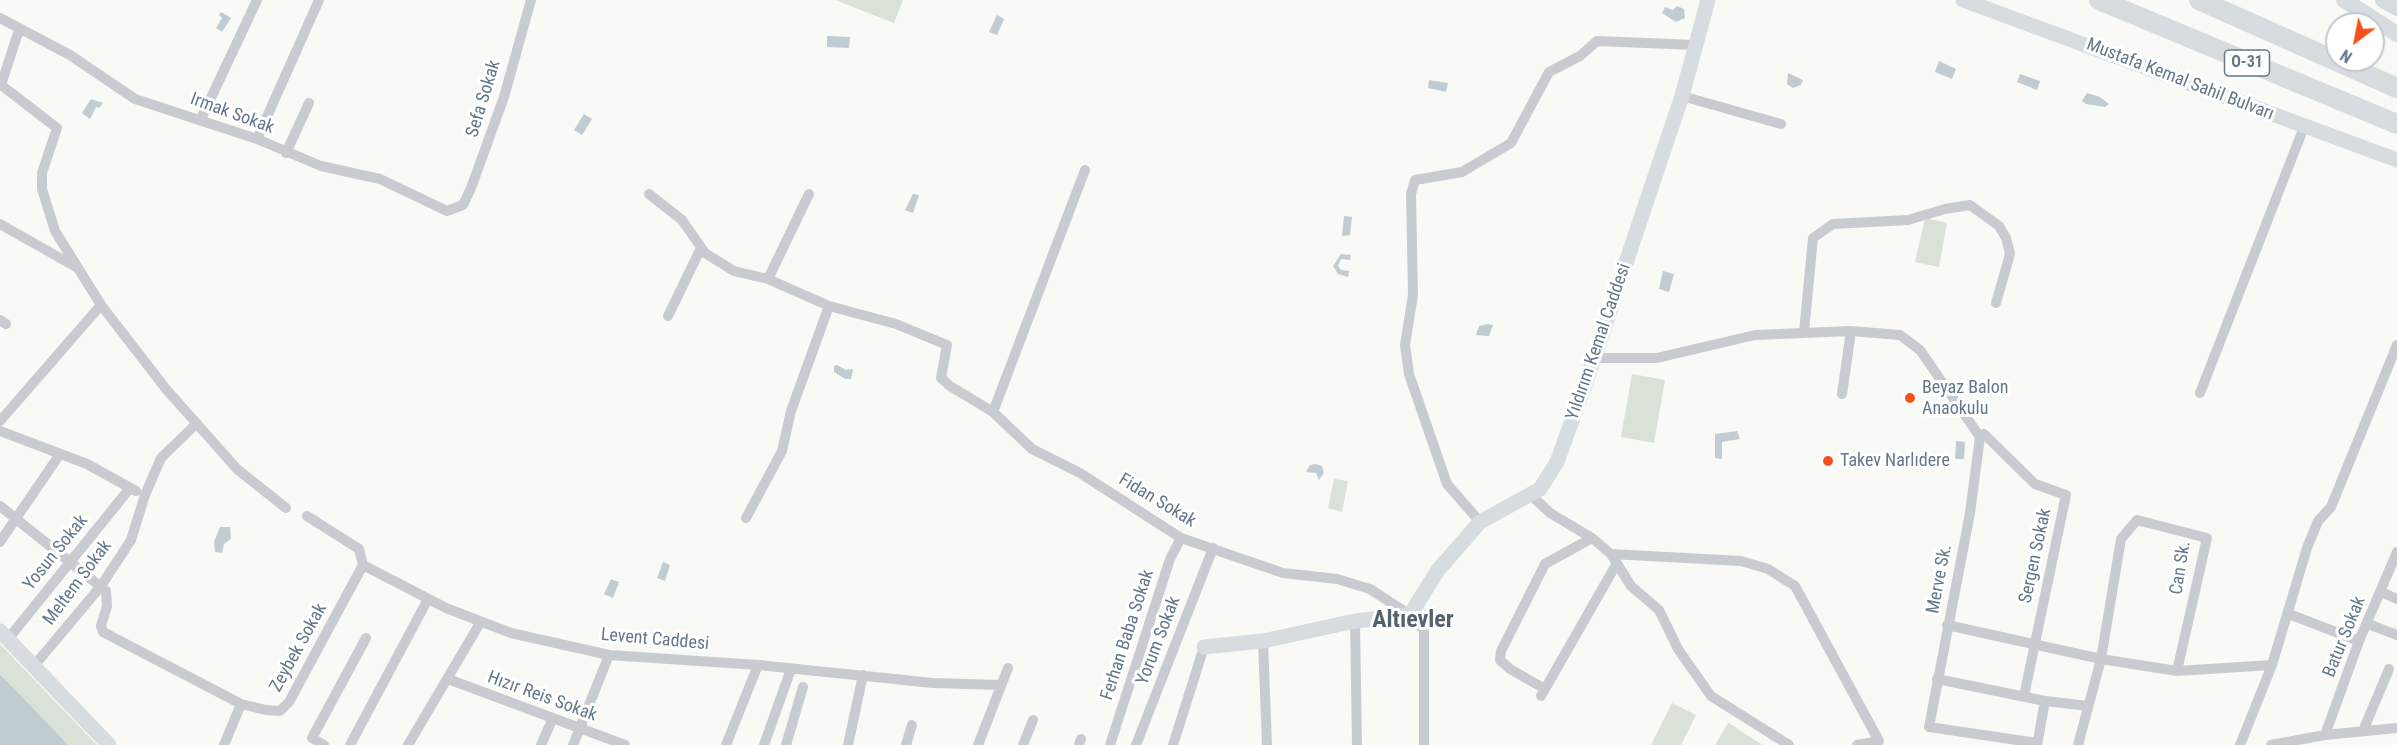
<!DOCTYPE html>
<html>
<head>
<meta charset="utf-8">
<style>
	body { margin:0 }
	#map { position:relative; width:2397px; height:745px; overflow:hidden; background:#f9f9f5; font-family:"Roboto Condensed",sans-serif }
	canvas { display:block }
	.north { position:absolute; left:2325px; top:12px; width:60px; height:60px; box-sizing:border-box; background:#fff; border:2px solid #c1c9d0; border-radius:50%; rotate:212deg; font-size:16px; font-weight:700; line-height:24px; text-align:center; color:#64788a }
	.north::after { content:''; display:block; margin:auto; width:21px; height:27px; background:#f65118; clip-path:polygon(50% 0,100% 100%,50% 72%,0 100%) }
</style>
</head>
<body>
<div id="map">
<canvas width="2397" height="745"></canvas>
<div class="north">N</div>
</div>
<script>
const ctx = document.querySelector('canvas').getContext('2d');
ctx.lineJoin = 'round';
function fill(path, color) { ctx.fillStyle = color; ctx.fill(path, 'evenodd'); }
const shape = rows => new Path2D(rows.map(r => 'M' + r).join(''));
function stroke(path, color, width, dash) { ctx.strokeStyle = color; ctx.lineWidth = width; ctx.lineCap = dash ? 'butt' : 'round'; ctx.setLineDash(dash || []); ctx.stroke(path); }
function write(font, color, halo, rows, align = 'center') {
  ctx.font = font + ' "Roboto Condensed",sans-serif'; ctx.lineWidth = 6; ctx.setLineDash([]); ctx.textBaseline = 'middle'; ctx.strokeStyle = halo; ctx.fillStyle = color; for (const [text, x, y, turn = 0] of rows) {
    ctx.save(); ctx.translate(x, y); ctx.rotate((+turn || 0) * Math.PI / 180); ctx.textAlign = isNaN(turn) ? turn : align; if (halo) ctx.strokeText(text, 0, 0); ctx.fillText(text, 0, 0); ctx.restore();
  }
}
fill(shape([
	[835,0,903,0,894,23],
	[1925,218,1947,223,1939,267,1915,262],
	[1632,374,1665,380,1654,443,1621,437],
	[1334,479,1348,481,1342,512,1328,508],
	[0,644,97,745,68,745,0,674],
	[1672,703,1696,715,1681,745,1651,745],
	[1728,723,1729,723,1762,745,1715,745]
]), '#dae1d6');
fill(shape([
	[1677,6,1684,9,1685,18,1676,22,1662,13,1665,7,1673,10],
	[221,12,231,18,222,32,216,28,222,18,219,15],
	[997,15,1004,19,997,35,989,32],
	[827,36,850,37,849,48,827,47],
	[1939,61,1956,69,1952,79,1935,72],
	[1788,73,1803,80,1801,85,1793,88,1787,84],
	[2020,74,2040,81,2037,90,2017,82],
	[1429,80,1448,83,1446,92,1428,88],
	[2087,93,2100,97,2109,104,2105,107,2086,104,2082,101],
	[91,99,103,103,99,108,96,107,90,119,82,113],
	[584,114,592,119,582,135,574,130],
	[913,194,919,195,913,213,905,210],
	[1344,216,1352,217,1350,235,1342,236],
	[1341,254,1351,255,1350,260,1341,259,1338,266,1341,270,1349,271,1348,277,1338,274,1333,266],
	[1663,271,1674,274,1669,292,1659,289],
	[1488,324,1493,325,1489,336,1476,335,1479,326],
	[837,365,846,370,853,369,851,379,845,379,834,372,834,366],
	[1737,431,1740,439,1722,442,1722,459,1715,458,1715,434],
	[1956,441,1965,442,1964,459,1955,459],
	[1315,464,1322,466,1324,473,1319,480,1316,473,1306,472,1310,465],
	[220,527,230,527,231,539,224,544,222,553,215,552,214,542],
	[663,562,670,565,665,581,657,578],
	[611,579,619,582,613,598,604,594],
	[0,674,53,729,68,745,0,745]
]), '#c1ccd2');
stroke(shape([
	[0,18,70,55,135,99,257,139,321,166,380,179,447,211,463,205,471,188,504,97,531,0],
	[19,30,1,85,57,128,42,173,42,189,55,231,101,305,166,389,237,469,286,508],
	[1682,96,1781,124],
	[201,119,257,0],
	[257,139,319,0],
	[286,153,309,103],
	[649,194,682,220,705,253,734,271,768,279,829,306,896,324,947,345,941,378,950,386,993,412,1032,449,1080,473,1181,538,1283,573,1337,579,1370,589,1410,615,1424,630,1424,745],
	[0,224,76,267],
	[768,279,809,194],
	[668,316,701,248],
	[0,320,6,324],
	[1804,332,1813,238,1833,224,1908,220,1945,209,1970,205,1999,226,2006,238,2010,254,1996,303],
	[1594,358,1657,358,1755,335,1851,331,1900,335,1920,350,1980,437],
	[2200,393,2304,127],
	[1842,394,1851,331],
	[993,412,1085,170],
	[0,421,101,305],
	[0,431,87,464,136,491],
	[1980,437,1970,513,1929,727,2037,743],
	[1980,437,1984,434,2035,484,2066,495,2024,696],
	[1532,496,1550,513,1592,538,1611,554,1631,586,1659,610,1678,649,1711,696,1789,745],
	[0,506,106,591,107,606,101,626,103,632,241,704,266,710,280,711,289,702,363,565],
	[307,516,359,549,363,565,446,608,511,633,609,655,758,665,933,683,1001,685],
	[746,518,782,451,791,411,829,306],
	[1480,522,1447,484,1409,374,1405,345,1413,295,1411,194,1415,180,1462,172,1511,143,1549,72,1580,56,1597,41,1695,45],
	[0,542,60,454],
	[1611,554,1741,561,1768,569,1795,586,1879,741,1857,745],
	[2381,592,2397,599],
	[2289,614,2359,641],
	[1355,621,1357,745],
	[2368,624,2397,635],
	[1947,625,2101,659,2177,671,2272,665],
	[8,639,130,488],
	[1263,641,1267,745],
	[33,667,101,586,131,540,145,495,161,458,196,424],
	[448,679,625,745],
	[1937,679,2045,701,2088,706],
	[1545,689,1510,669,1500,660,1501,651,1545,564,1592,538],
	[1541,696,1617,563],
	[2363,731,2389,669],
	[2325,735,2359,641,2397,552],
	[224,745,241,704],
	[324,745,312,738,366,638],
	[350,745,428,599],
	[408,745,480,623],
	[541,745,553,718],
	[573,745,609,655],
	[726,745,758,665],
	[764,745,791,669],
	[786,745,803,687],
	[848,745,863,675],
	[906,745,912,725],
	[978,745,1008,668],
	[1023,745,1033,720],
	[1079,745,1081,739],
	[1110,745,1170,559,1181,538],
	[1136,745,1213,548],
	[1173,745,1204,647],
	[2037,745,2045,701],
	[2078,745,2101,659,2121,539,2137,520,2207,538,2177,671],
	[2240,745,2272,665,2307,548,2318,521,2331,507,2397,345],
	[2271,745,2325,735,2397,728]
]), '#c8ccd0', 10);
stroke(shape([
	[1963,0,2397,160],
	[0,631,109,745],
	[1204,647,1263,641,1355,621,1410,615,1438,570,1480,522,1540,489,1557,462,1587,379,1682,96,1708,0]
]), '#d6dce0', 15);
stroke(shape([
	[2344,0,2397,34],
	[2383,0,2397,8]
]), '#d6dce0', 16);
stroke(shape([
	[2099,0,2397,124],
	[2199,0,2397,88]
]), '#d6dce0', 20);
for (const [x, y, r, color] of [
	[1910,398,6,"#f65118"],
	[1828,461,6,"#f65118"]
]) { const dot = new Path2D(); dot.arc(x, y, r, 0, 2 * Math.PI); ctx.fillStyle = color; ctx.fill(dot); stroke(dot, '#fff', 2); }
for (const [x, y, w] of [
	[2247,63,45]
]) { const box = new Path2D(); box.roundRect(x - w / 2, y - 13, w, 26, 4.5); ctx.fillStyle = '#fff'; ctx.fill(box); stroke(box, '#64788a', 1.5); }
write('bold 16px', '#64788a', null, [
	["O-31",2247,63]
]);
write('18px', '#64788a', '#fff', [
	["Mustafa Kemal Sahil Bulvarı",2180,80,21],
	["Sefa Sokak",484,99,-73],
	["Irmak Sokak",232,114,20],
	["Yıldırım Kemal Caddesi",1599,342,-71],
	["Fidan Sokak",1157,501,31],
	["Yosun Sokak",56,553,-51],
	["Sergen Sokak",2036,556,-78],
	["Can Sk.",2181,568,-81],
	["Merve Sk.",1940,579,-79],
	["Meltem Sokak",78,583,-53],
	["Ferhan Baba Sokak",1128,635,-72],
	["Batur Sokak",2345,637,-68],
	["Levent Caddesi",655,640,5],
	["Yorum Sokak",1159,641,-69],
	["Zeybek Sokak",299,648,-61],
	["Hızır Reis Sokak",542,697,20]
]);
write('18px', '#64788a', '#fff', [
	["Beyaz Balon",1922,388],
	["Anaokulu",1922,409],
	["Takev Narlıdere",1840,461]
], 'left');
write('bold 24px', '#53626e', '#fff', [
	["Altıevler",1413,621]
]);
</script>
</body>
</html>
